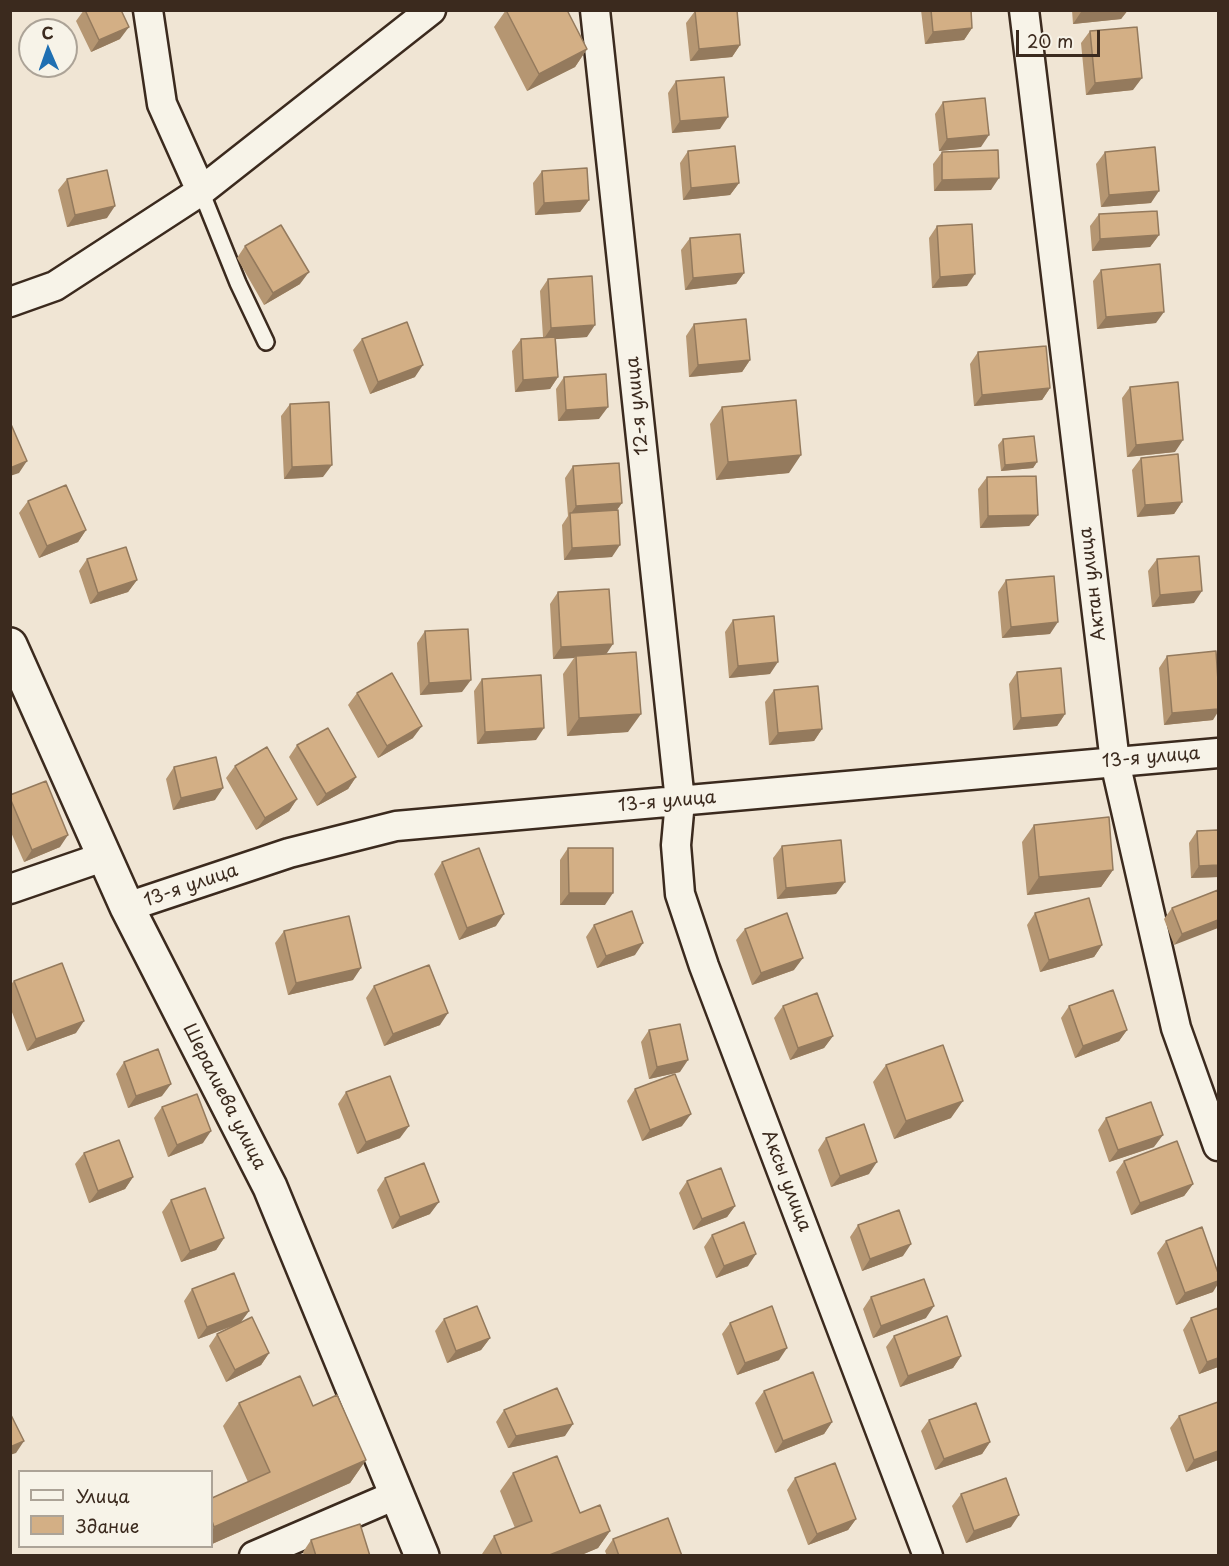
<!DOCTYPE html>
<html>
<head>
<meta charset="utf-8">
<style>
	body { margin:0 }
	#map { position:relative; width:1229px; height:1566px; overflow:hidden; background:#f0e5d4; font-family:"Playpen Sans",sans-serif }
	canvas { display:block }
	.frame { position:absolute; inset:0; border:12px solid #3b2a1e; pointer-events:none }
	.legend { position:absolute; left:18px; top:1470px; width:195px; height:78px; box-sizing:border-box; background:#f7f3e8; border:2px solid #aca397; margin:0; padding:8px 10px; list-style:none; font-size:18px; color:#3b2a1e }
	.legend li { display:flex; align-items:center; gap:12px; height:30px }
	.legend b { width:30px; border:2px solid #aca397 }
	.north { position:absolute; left:18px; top:18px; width:60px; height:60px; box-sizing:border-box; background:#f7f3e8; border:2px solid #aca397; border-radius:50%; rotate:358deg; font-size:16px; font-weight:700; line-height:24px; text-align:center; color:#3b2a1e }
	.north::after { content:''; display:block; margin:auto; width:21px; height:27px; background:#1f6fb2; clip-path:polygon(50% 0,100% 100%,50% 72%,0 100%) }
	.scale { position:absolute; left:1016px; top:30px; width:84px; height:27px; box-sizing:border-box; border:3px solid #3b2a1e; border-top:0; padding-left:8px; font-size:18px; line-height:21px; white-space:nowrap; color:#3b2a1e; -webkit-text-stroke:4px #f7f3e8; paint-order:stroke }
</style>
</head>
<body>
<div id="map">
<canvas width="1229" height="1566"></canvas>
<div class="frame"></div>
<ul class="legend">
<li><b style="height:8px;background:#f7f3e8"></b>Улица</li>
<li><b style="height:16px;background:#d3af85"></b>Здание</li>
</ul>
<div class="north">С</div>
<div class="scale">20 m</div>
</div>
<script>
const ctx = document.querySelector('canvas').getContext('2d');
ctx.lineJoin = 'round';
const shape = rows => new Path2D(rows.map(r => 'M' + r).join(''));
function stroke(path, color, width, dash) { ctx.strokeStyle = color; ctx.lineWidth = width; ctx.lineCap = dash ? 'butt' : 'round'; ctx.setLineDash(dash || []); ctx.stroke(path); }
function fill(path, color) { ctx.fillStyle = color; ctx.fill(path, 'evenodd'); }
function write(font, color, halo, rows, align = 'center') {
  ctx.font = font + ' "Playpen Sans",sans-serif'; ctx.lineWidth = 4.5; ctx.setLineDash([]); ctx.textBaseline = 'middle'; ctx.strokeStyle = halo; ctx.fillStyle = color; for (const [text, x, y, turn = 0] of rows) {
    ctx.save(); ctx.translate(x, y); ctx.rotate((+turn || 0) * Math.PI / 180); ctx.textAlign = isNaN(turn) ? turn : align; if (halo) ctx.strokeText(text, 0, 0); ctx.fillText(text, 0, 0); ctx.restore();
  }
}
const lane = shape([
	[201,191,238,283,266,342]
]);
const street = shape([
	[148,10,162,104,201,191],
	[595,10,680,801,676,845,680,894,704,966,928,1556],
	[1024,10,1115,762,1176,1028,1218,1146],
	[10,302,55,286,201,191,431,10],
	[10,889,103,857],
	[127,907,289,853,396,826,1218,753],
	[254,1556,398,1494]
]);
const secondary = shape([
	[10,645,127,907,270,1187,422,1556]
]);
stroke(lane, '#3b2a1e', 20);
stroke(street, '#3b2a1e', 33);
stroke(secondary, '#3b2a1e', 38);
stroke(lane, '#f7f3e8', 15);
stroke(street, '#f7f3e8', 28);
stroke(secondary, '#f7f3e8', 33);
fill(shape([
	[84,10,121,10,120,39,91,52,76,21],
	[506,10,567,10,587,49,575,67,527,91,494,27],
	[921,10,971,10,972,28,964,40,925,44],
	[1072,10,1128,10,1121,19,1073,24],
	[695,11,740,45,732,57,690,61,686,23],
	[1090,31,1133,90,1086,95,1081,43],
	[676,81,720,129,672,133,668,93],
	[943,102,981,147,939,151,935,114],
	[688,151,739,183,730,195,683,200,680,163],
	[942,152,991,190,934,191,933,164],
	[1105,152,1151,203,1101,207,1096,164],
	[542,171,589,200,580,212,535,215,533,183],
	[67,179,107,218,67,227,58,190],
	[1099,214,1159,235,1150,247,1092,251,1090,226],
	[937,226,967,286,932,288,929,238],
	[690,238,744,273,736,284,685,290,681,250],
	[245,246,300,284,264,305,237,258],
	[1101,270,1156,323,1097,329,1093,281],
	[548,279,587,337,556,339,558,377,550,389,515,392,512,351,521,339,543,337,540,291],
	[694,324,750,360,742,372,689,377,686,336],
	[362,339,415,377,370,394,353,350],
	[978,352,1050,388,1042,400,974,406,970,364],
	[564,377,599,419,558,421,556,389],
	[1130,387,1175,452,1127,457,1122,398],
	[290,404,323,477,284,479,281,416],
	[722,407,789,473,716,480,710,424],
	[1003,439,1037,462,1033,468,1001,471,998,445],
	[1141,458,1182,502,1174,514,1137,517,1132,470],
	[573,466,622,503,617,510,612,557,564,560,562,525,568,516,565,478],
	[987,477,1038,515,1029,526,980,528,978,489],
	[28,501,86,530,78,542,39,558,19,513],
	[87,559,137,580,128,592,90,604,79,571],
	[1157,559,1194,603,1152,607,1148,571],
	[1006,580,1050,634,1002,638,998,592],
	[558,592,606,654,628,732,567,736,563,674,574,658,553,659,550,604],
	[733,620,770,674,729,678,725,632],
	[425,631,462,692,420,695,417,643],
	[1167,656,1213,720,1164,725,1159,668],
	[1017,672,1065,714,1057,726,1013,730,1009,684],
	[482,679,536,740,477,744,474,691],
	[774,690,822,729,814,741,769,745,765,702],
	[357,693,413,738,378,758,348,705],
	[297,745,356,777,348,789,317,806,289,757],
	[235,766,297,799,289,811,256,830,226,778],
	[174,767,215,800,173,810,166,779],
	[10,795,60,847,24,862,10,830],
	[1034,825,1113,870,1101,887,1027,895,1022,842],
	[1197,831,1218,877,1191,878,1189,843],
	[782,846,836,894,777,899,773,858],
	[568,848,605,905,560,905,560,860],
	[442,862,496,926,459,940,434,874],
	[1218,890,1174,945,1164,919,1172,908],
	[1035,913,1102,945,1094,957,1040,972,1027,925],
	[594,925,635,955,597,968,586,937],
	[745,929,794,970,752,985,736,940],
	[284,931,353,980,288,995,275,943],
	[14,981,76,1033,27,1051,10,1007,10,985],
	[374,986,440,1025,384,1046,366,998],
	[783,1006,833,1036,824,1048,790,1060,774,1018],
	[1069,1006,1127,1030,1119,1041,1075,1058,1061,1018],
	[649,1030,680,1072,649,1079,641,1042],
	[124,1062,162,1096,128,1108,116,1074],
	[886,1065,951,1118,894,1139,873,1082],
	[635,1089,682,1126,642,1141,627,1101],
	[346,1092,400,1138,357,1154,338,1104],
	[162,1107,203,1143,168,1157,154,1118],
	[1106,1118,1154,1147,1109,1162,1098,1130],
	[826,1138,869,1174,831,1187,818,1150],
	[84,1153,133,1177,125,1189,89,1203,75,1164],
	[1124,1161,1193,1184,1184,1196,1131,1215,1116,1172],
	[385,1178,430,1214,392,1229,377,1190],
	[687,1181,735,1206,727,1217,693,1230,679,1193],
	[171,1200,224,1238,216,1250,181,1262,162,1212],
	[858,1225,903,1256,862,1271,850,1237],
	[712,1235,748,1266,716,1278,704,1247],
	[1166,1241,1213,1292,1176,1305,1157,1253],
	[192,1289,249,1311,241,1322,269,1353,261,1365,226,1382,209,1346,217,1334,236,1325,198,1339,184,1301],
	[871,1297,926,1318,873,1338,863,1309],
	[1218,1308,1218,1367,1199,1374,1183,1330,1191,1318],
	[444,1319,490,1338,481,1350,447,1363,435,1331],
	[730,1323,779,1360,737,1375,722,1334],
	[894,1336,961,1356,953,1368,900,1387,886,1347],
	[764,1391,832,1422,824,1434,775,1453,755,1403],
	[239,1403,313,1406,366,1460,350,1483,212,1544,212,1498,248,1482,223,1426],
	[504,1410,565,1436,508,1448,496,1422],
	[1179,1416,1218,1460,1186,1472,1170,1428],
	[929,1420,990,1442,982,1454,935,1470,921,1431],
	[513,1473,610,1531,598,1548,579,1556,483,1556,482,1554,494,1536,515,1528,500,1491],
	[795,1478,856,1519,848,1530,808,1545,787,1490],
	[961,1494,1011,1527,966,1543,952,1506],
	[613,1539,682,1556,607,1556,605,1551],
	[311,1540,370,1556,304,1556,303,1552]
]), '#b59672');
fill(shape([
	[1096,10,1128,10,1121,19,1073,24,1081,12],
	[129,27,120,39,91,52,99,40],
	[972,28,964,40,925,44,933,32],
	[740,45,732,57,690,61,699,49],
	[587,49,575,67,527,91,539,74],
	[1142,78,1133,90,1086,95,1095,83],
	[728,117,720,129,672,133,680,121],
	[989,135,981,147,939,151,947,139],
	[999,178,991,190,934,191,942,180],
	[739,183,730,195,683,200,691,188],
	[1159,191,1151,203,1101,207,1109,195],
	[589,200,580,212,535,215,544,203],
	[115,206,107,218,67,227,75,215],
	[1159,235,1150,247,1092,251,1100,239],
	[309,272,300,284,264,305,273,293],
	[744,273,736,284,685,290,693,278],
	[975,274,967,286,932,288,940,277],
	[1164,312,1156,323,1097,329,1106,317],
	[595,325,587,337,543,340,551,328],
	[750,360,742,372,689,377,698,365],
	[423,365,415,377,370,394,378,382],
	[558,377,550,389,515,392,523,380],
	[1050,388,1042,400,974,406,982,395],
	[608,407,599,419,558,421,566,410],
	[1183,440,1175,452,1127,457,1136,445],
	[801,455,789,473,716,480,728,462],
	[27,461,19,473,10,476,10,468],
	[1037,462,1033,468,1001,471,1005,465],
	[332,465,323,477,284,479,292,467],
	[1182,502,1174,514,1137,517,1145,505],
	[622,503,613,515,570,515,576,506],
	[1038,515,1029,526,980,528,988,516],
	[86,530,78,542,39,558,47,546],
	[620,545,612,557,564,560,572,548],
	[137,580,128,592,90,604,98,593],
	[1202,591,1194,603,1152,607,1160,595],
	[1058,622,1050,634,1002,638,1011,627],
	[613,644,605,656,576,656,574,658,553,659,561,647],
	[778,662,770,674,729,678,738,666],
	[471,680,462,692,420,695,429,683],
	[1218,709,1218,712,1213,720,1164,725,1172,713],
	[641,714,628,732,567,736,579,718],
	[1065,714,1057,726,1013,730,1021,718],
	[422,726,413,738,378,758,387,746],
	[544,728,536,740,477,744,485,732],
	[822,729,814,741,769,745,778,733],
	[356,777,348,789,317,806,326,794],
	[223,788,215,800,173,810,181,798],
	[297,799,289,811,256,830,265,818],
	[68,835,60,847,24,862,32,850],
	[1218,865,1218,877,1191,878,1199,866],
	[1113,870,1101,887,1027,895,1039,877],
	[845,882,836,894,777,899,786,888],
	[569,893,613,893,605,905,560,905],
	[504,914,496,926,459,940,467,928],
	[1218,920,1218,928,1174,945,1182,934],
	[643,943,635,955,597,968,606,956],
	[1102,945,1094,957,1040,972,1049,960],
	[803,958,794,970,752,985,761,973],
	[361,968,353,980,288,995,296,983],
	[448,1013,440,1025,384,1046,393,1034],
	[84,1021,76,1033,27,1051,36,1039],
	[1127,1030,1119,1041,1075,1058,1083,1046],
	[833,1036,824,1048,790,1060,798,1048],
	[688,1060,680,1072,649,1079,657,1067],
	[171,1084,162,1096,128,1108,136,1096],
	[963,1101,951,1118,894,1139,906,1121],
	[691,1114,682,1126,642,1141,650,1130],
	[409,1126,400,1138,357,1154,366,1142],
	[211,1131,203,1143,168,1157,177,1145],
	[1163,1135,1154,1147,1109,1162,1118,1150],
	[877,1162,869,1174,831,1187,840,1176],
	[133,1177,125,1189,89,1203,98,1191],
	[1193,1184,1184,1196,1131,1215,1140,1203],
	[439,1202,430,1214,392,1229,400,1217],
	[735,1206,727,1217,693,1230,702,1219],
	[224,1238,216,1250,181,1262,190,1251],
	[911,1244,903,1256,862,1271,870,1259],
	[756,1254,748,1266,716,1278,724,1266],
	[1218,1281,1218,1284,1213,1292,1176,1305,1185,1293],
	[934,1306,926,1318,873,1338,881,1326],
	[249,1311,240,1323,198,1339,207,1327],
	[490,1338,481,1350,447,1363,456,1351],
	[787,1348,779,1360,737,1375,745,1363],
	[269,1353,261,1365,226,1382,235,1370],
	[961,1356,953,1368,900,1387,908,1376],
	[1218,1358,1218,1367,1199,1374,1207,1362],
	[832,1422,824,1434,775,1453,783,1441],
	[573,1424,565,1436,508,1448,516,1436],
	[24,1441,16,1453,10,1455,10,1447],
	[990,1442,982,1454,935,1470,944,1459],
	[1218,1451,1218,1460,1186,1472,1194,1460],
	[366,1460,350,1483,212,1544,212,1531,214,1527],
	[1019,1515,1011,1527,966,1543,974,1531],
	[856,1519,848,1530,808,1545,817,1534],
	[610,1531,598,1548,579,1556,547,1556]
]), '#947a5d');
const building = shape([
	[85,10,121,10,129,27,99,40,85,10],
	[506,10,567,10,587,49,539,74,506,10],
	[737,10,740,45,699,49,695,11,737,10],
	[931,10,971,10,972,28,933,32,931,10],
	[1137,27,1142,78,1095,83,1090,31,1137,27],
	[724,77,728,117,680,121,676,81,724,77],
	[985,98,989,135,947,139,943,102,985,98],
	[735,146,739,183,691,188,688,151,735,146],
	[1155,147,1159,191,1109,195,1105,152,1155,147],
	[998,150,999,178,942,180,942,152,998,150],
	[587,168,589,200,544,203,542,171,587,168],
	[107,170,115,206,75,215,67,179,107,170],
	[1157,211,1159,235,1100,239,1099,214,1157,211],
	[972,224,975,274,940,277,937,226,972,224],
	[281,225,309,272,273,293,245,246,281,225],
	[740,234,744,273,693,278,690,238,740,234],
	[1160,264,1164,312,1106,317,1101,270,1160,264],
	[592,276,595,325,551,328,548,279,592,276],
	[746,319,750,360,698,365,694,324,746,319],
	[407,322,423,365,378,382,362,339,407,322],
	[555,337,558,377,523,380,521,339,555,337],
	[1046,346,1050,388,982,395,978,352,1046,346],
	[606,374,608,407,566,410,564,377,606,374],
	[1178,382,1183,440,1136,445,1130,387,1178,382],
	[796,400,801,455,728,462,722,407,796,400],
	[329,402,332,465,292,467,290,404,329,402],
	[10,422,27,461,10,468,10,422],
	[1034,436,1037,462,1005,465,1003,439,1034,436],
	[1178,454,1182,502,1145,505,1141,458,1178,454],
	[619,463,622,503,576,506,573,466,619,463],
	[1036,476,1038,515,988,516,987,477,1036,476],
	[66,485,86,530,47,546,28,501,66,485],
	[618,510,620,545,572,548,570,513,618,510],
	[126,547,137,580,98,593,87,559,126,547],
	[1199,556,1202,591,1160,595,1157,559,1199,556],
	[1054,576,1058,622,1011,627,1006,580,1054,576],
	[609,589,613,644,561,647,558,592,609,589],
	[774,616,778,662,738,666,733,620,774,616],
	[468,629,471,680,429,683,425,631,468,629],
	[1216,651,1218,681,1218,709,1172,713,1167,656,1216,651],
	[636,652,641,714,579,718,576,656,636,652],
	[1061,668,1065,714,1021,718,1017,672,1061,668],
	[392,673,422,726,387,746,357,693,392,673],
	[541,675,544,728,485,732,482,679,541,675],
	[818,686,822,729,778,733,774,690,818,686],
	[328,728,356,777,326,794,297,745,328,728],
	[267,747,297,799,265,818,235,766,267,747],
	[216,757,223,788,181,798,174,767,216,757],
	[46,781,68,835,32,850,10,798,10,795,46,781],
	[1109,817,1113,870,1039,877,1034,825,1109,817],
	[1218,830,1218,865,1199,866,1197,831,1218,830],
	[841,840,845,882,786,888,782,846,841,840],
	[479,848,504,914,467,928,442,862,479,848],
	[568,848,613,848,613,893,569,893,568,848],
	[1218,890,1218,920,1182,934,1172,908,1218,890],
	[1089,898,1102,945,1049,960,1035,913,1089,898],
	[632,911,643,943,606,956,594,925,632,911],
	[787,913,803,958,761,973,745,929,787,913],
	[349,916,361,968,296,983,284,931,349,916],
	[62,963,84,1021,36,1039,14,981,62,963],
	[429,965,448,1013,393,1034,374,986,429,965],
	[1113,990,1127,1030,1083,1046,1069,1006,1113,990],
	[817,993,833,1036,798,1048,783,1006,817,993],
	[680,1024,688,1060,657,1067,649,1030,680,1024],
	[943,1045,963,1101,906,1121,886,1065,943,1045],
	[158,1049,171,1084,136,1096,124,1062,158,1049],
	[675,1074,691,1114,650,1130,635,1089,675,1074],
	[390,1076,409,1126,366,1142,346,1092,390,1076],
	[197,1094,211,1131,177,1145,162,1107,197,1094],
	[1151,1102,1163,1135,1118,1150,1106,1118,1151,1102],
	[864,1124,877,1162,840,1176,826,1138,864,1124],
	[119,1140,133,1177,98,1191,84,1153,119,1140],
	[1177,1141,1193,1184,1140,1203,1124,1161,1177,1141],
	[424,1163,439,1202,400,1217,385,1178,424,1163],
	[721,1168,735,1206,702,1219,687,1181,721,1168],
	[205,1188,224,1238,190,1251,171,1200,205,1188],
	[899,1210,911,1244,870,1259,858,1225,899,1210],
	[744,1222,756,1254,724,1266,712,1235,744,1222],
	[1202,1227,1218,1273,1218,1281,1185,1293,1166,1241,1202,1227],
	[234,1273,249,1311,207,1327,192,1289,234,1273],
	[924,1279,934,1306,881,1326,871,1297,924,1279],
	[477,1306,490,1338,456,1351,444,1319,477,1306],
	[772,1306,787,1348,745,1363,730,1323,772,1306],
	[1218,1308,1218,1358,1207,1362,1191,1318,1218,1308],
	[947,1316,961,1356,908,1376,894,1336,947,1316],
	[252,1317,269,1353,235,1370,217,1334,252,1317],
	[813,1372,832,1422,783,1441,764,1391,813,1372],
	[300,1376,313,1406,337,1395,366,1460,214,1527,212,1521,212,1498,270,1472,239,1403,300,1376],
	[557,1388,573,1424,516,1436,504,1410,557,1388],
	[1218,1402,1218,1451,1194,1460,1179,1416,1218,1402],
	[976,1403,990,1442,944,1459,929,1420,976,1403],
	[10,1413,24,1441,10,1447,10,1413],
	[557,1456,580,1513,600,1505,610,1531,547,1556,502,1556,494,1536,532,1521,513,1473,557,1456],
	[835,1463,856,1519,817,1534,795,1478,835,1463],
	[1006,1478,1019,1515,974,1531,961,1494,1006,1478],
	[668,1518,682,1556,619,1556,613,1539,668,1518],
	[360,1524,370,1556,316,1556,311,1540,360,1524]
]);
fill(building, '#d3af85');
stroke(building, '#947a5d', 1.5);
write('18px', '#3b2a1e', '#f7f3e8', [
	["12-я улица",638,406,-96],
	["Актан улица",1093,584,-97],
	["13-я улица",1151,758,-5],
	["13-я улица",667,802,-5],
	["13-я улица",191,886,-19],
	["Шералиева улица",224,1097,63],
	["Аксы улица",786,1181,69]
]);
</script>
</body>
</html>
